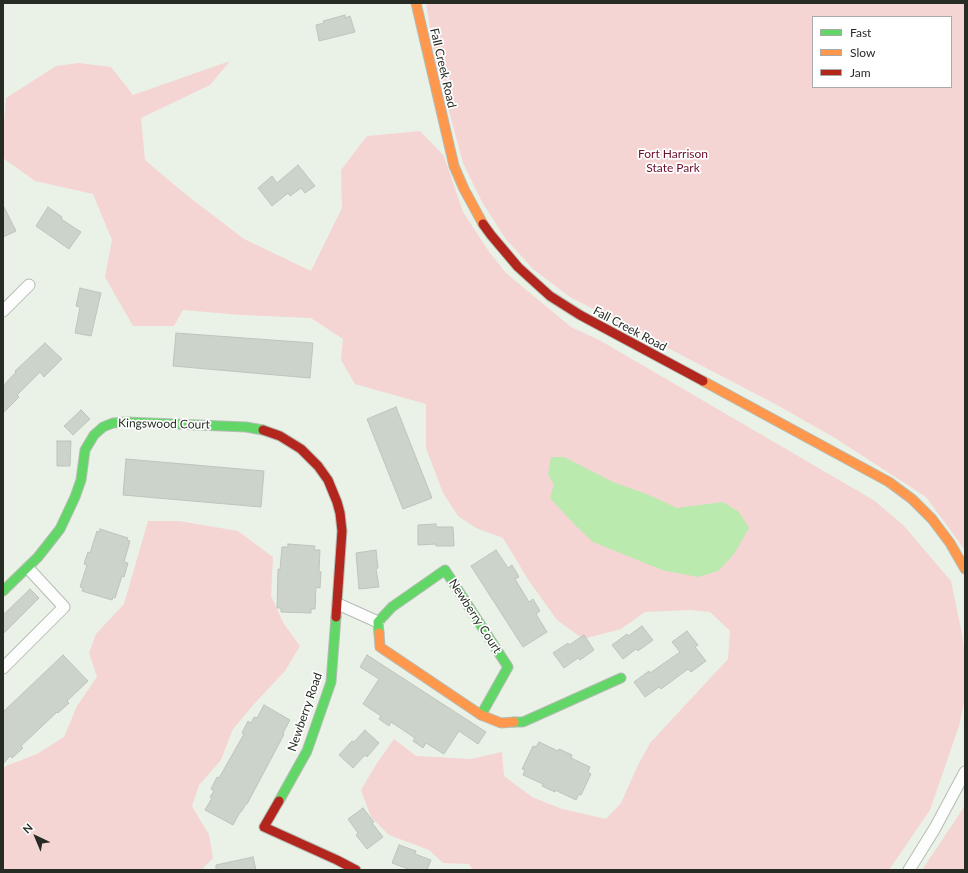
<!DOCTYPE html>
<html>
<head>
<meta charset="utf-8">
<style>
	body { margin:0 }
	#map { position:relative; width:968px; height:873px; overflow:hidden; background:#eaf2e8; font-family:Lato,sans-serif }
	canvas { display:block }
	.frame { position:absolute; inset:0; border:4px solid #262c24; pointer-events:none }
	.legend { position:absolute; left:812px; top:16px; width:140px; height:72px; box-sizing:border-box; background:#fff; border:1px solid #a8aba7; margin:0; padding:5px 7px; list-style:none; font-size:12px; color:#262c24 }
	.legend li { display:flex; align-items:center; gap:8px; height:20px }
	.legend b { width:20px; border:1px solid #a8aba7 }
	.north { position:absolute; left:16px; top:817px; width:40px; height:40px; -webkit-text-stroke:3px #fff; paint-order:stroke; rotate:316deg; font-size:11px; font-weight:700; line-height:16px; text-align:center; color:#262c24 }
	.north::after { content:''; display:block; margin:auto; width:14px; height:18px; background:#262c24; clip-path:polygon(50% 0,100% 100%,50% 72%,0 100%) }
</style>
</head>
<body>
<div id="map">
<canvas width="968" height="873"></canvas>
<div class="frame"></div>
<ul class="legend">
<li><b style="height:5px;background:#63d668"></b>Fast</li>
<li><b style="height:5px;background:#ff974d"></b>Slow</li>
<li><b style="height:5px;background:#b3261e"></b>Jam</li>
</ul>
<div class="north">N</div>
</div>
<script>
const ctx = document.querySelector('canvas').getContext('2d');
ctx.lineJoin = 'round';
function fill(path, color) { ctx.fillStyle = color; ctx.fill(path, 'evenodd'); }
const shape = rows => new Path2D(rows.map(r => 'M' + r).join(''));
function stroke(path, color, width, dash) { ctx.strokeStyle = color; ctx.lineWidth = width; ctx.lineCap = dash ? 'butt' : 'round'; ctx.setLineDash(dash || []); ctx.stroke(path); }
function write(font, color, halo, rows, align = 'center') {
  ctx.font = font + ' Lato,sans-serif'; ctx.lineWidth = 3.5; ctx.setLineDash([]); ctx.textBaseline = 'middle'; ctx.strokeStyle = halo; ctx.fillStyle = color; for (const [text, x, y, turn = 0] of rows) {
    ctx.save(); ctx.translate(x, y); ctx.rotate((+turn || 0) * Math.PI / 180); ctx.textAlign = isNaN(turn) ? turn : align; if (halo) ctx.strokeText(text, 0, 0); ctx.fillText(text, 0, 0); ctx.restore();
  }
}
fill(shape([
	[426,3,965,3,965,550,926,497,835,438,777,405,570,297,533,269,505,238,482,202,463,163,435,59],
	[813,17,951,17,951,87,813,87],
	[230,61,210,85,141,118,145,160,184,193,244,239,311,271,342,208,341,170,367,136,420,131,444,156,463,212,490,253,506,273,571,327,601,341,875,501,904,526,951,581,962,634,965,660,965,698,959,726,930,810,889,870,473,870,469,864,443,863,429,850,389,835,371,817,361,790,377,763,394,739,416,756,471,759,502,752,504,776,532,797,562,809,606,819,621,803,637,767,650,743,728,659,730,631,710,612,690,610,645,612,621,629,583,639,557,620,529,581,503,538,476,528,458,516,443,493,426,448,426,404,355,384,341,360,343,339,311,318,241,315,183,310,174,326,133,326,105,277,112,240,93,194,35,181,3,158,3,136,6,98,56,66,79,63,111,67,133,95],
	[148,521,179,521,238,531,273,557,271,596,284,624,300,646,285,671,255,703,233,729,221,760,199,785,192,806,209,835,213,858,201,870,3,870,3,769,6,766,37,754,64,737,77,706,97,677,89,653,96,634,124,604],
	[965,805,965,870,922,870,964,807]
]), '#f5d4d4');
fill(shape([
	[551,457,564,457,613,482,649,495,677,508,723,502,739,512,749,528,734,554,718,571,698,577,662,570,593,542,574,524,550,498,554,485,548,474]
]), '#baeaae');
const building = shape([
	[345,15,345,18,350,16,355,32,319,41,316,25,324,23,323,21,345,15],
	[298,165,315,186,305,193,301,188,290,196,288,193,272,206,258,188,272,176,277,183,298,165],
	[3,205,16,231,3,237,3,205],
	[48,207,62,217,61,219,81,232,69,249,36,226,48,207],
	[80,288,101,293,91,336,75,333,80,307,76,306,80,288],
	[176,333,313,343,310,378,173,366,176,333],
	[45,343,62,359,44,377,40,372,17,395,19,397,3,413,3,386,16,372,15,371,45,343],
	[396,407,432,498,403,509,367,419,396,407],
	[81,410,90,419,73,435,64,426,81,410],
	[57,441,71,441,70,466,57,466,57,441],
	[126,459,264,471,261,507,123,495,126,459],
	[436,524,436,527,453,527,454,546,436,546,436,544,418,545,418,525,436,524],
	[100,529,128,538,127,540,130,541,124,562,128,563,124,577,122,576,115,598,113,597,112,600,82,591,83,588,80,587,87,565,84,564,88,552,90,553,97,531,100,532,100,529],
	[288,544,315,546,314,550,320,550,319,571,321,572,320,588,316,587,315,609,311,609,311,613,281,612,281,608,277,608,278,569,280,570,282,547,288,547,288,544],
	[376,550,378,568,376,569,379,587,359,589,356,553,376,550],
	[496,550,508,568,512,565,519,577,515,579,529,602,533,599,540,611,536,614,547,632,523,647,471,566,496,550],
	[30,589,39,598,3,634,3,615,30,589],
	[642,626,653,640,638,651,636,649,623,659,612,645,627,634,628,636,642,626],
	[687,631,698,645,695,647,706,661,691,672,688,669,661,689,659,687,645,697,634,682,649,671,650,673,680,652,672,642,687,631],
	[584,635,594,650,580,660,578,658,564,668,553,653,568,643,569,645,584,635],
	[63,655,88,681,67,701,69,703,58,713,57,712,38,730,21,746,23,748,12,758,10,756,3,764,3,712,63,655],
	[367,655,486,732,478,744,459,731,444,754,426,743,423,748,413,741,415,738,391,722,389,726,379,719,381,716,363,704,379,679,360,667,367,655],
	[264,705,290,720,283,733,284,734,280,742,247,804,246,804,241,812,240,812,233,825,205,810,212,798,210,797,214,791,211,789,217,777,219,778,244,734,242,733,248,721,251,723,254,717,257,718,264,705],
	[365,730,379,743,367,757,365,755,353,768,339,755,352,741,354,742,365,730],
	[539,742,558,751,559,749,572,755,571,758,590,767,588,772,591,774,581,795,579,794,576,800,555,790,555,792,542,786,543,784,523,775,525,770,522,769,533,746,536,747,539,742],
	[363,808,374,822,372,823,383,837,367,849,356,835,358,833,348,819,363,808],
	[399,845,416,851,415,854,431,860,427,870,411,870,392,863,399,845],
	[253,857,256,870,216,870,216,865,253,857]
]);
fill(building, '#ccd3cb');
stroke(building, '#bdc4bb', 1);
const street = shape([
	[3,311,29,285],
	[338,604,378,622],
	[3,668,64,607,28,568],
	[909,870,935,828,965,772]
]);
const fast = shape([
	[3,591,38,557,60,529,75,497,81,480,85,450,94,435,103,427,113,423,126,422,246,427,263,430],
	[379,633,378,622,392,607,445,570,508,667,481,715],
	[514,722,523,722,621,678],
	[279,801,307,751,331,682,336,617]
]);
const slow = shape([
	[416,3,454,166,464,189,483,224],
	[703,381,889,482,912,499,932,519,950,543,965,569],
	[379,633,380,647,481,715,501,723,514,722]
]);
const jam = shape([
	[483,224,491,235,518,267,550,296,580,315,703,381],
	[263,430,280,436,301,449,318,466,328,480,337,502,340,513,342,531,336,617],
	[279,801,264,827,337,860,356,870]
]);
stroke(street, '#b5bcb4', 13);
stroke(fast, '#b5bcb4', 11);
stroke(slow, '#b5bcb4', 11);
stroke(jam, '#b5bcb4', 11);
stroke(street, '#fcfdfc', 11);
stroke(fast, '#63d668', 9);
stroke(slow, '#ff974d', 9);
stroke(jam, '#b3261e', 9);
write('12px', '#262c24', '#fff', [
	["Fall Creek Road",443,68,77],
	["Fall Creek Road",630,329,28],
	["Kingswood Court",164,424,1],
	["Newberry Court",475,616,57],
	["Newberry Road",305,712,-71]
]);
write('12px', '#6b0e2b', '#fff', [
	["Fort Harrison",673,154],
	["State Park",673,168]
]);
</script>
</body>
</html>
